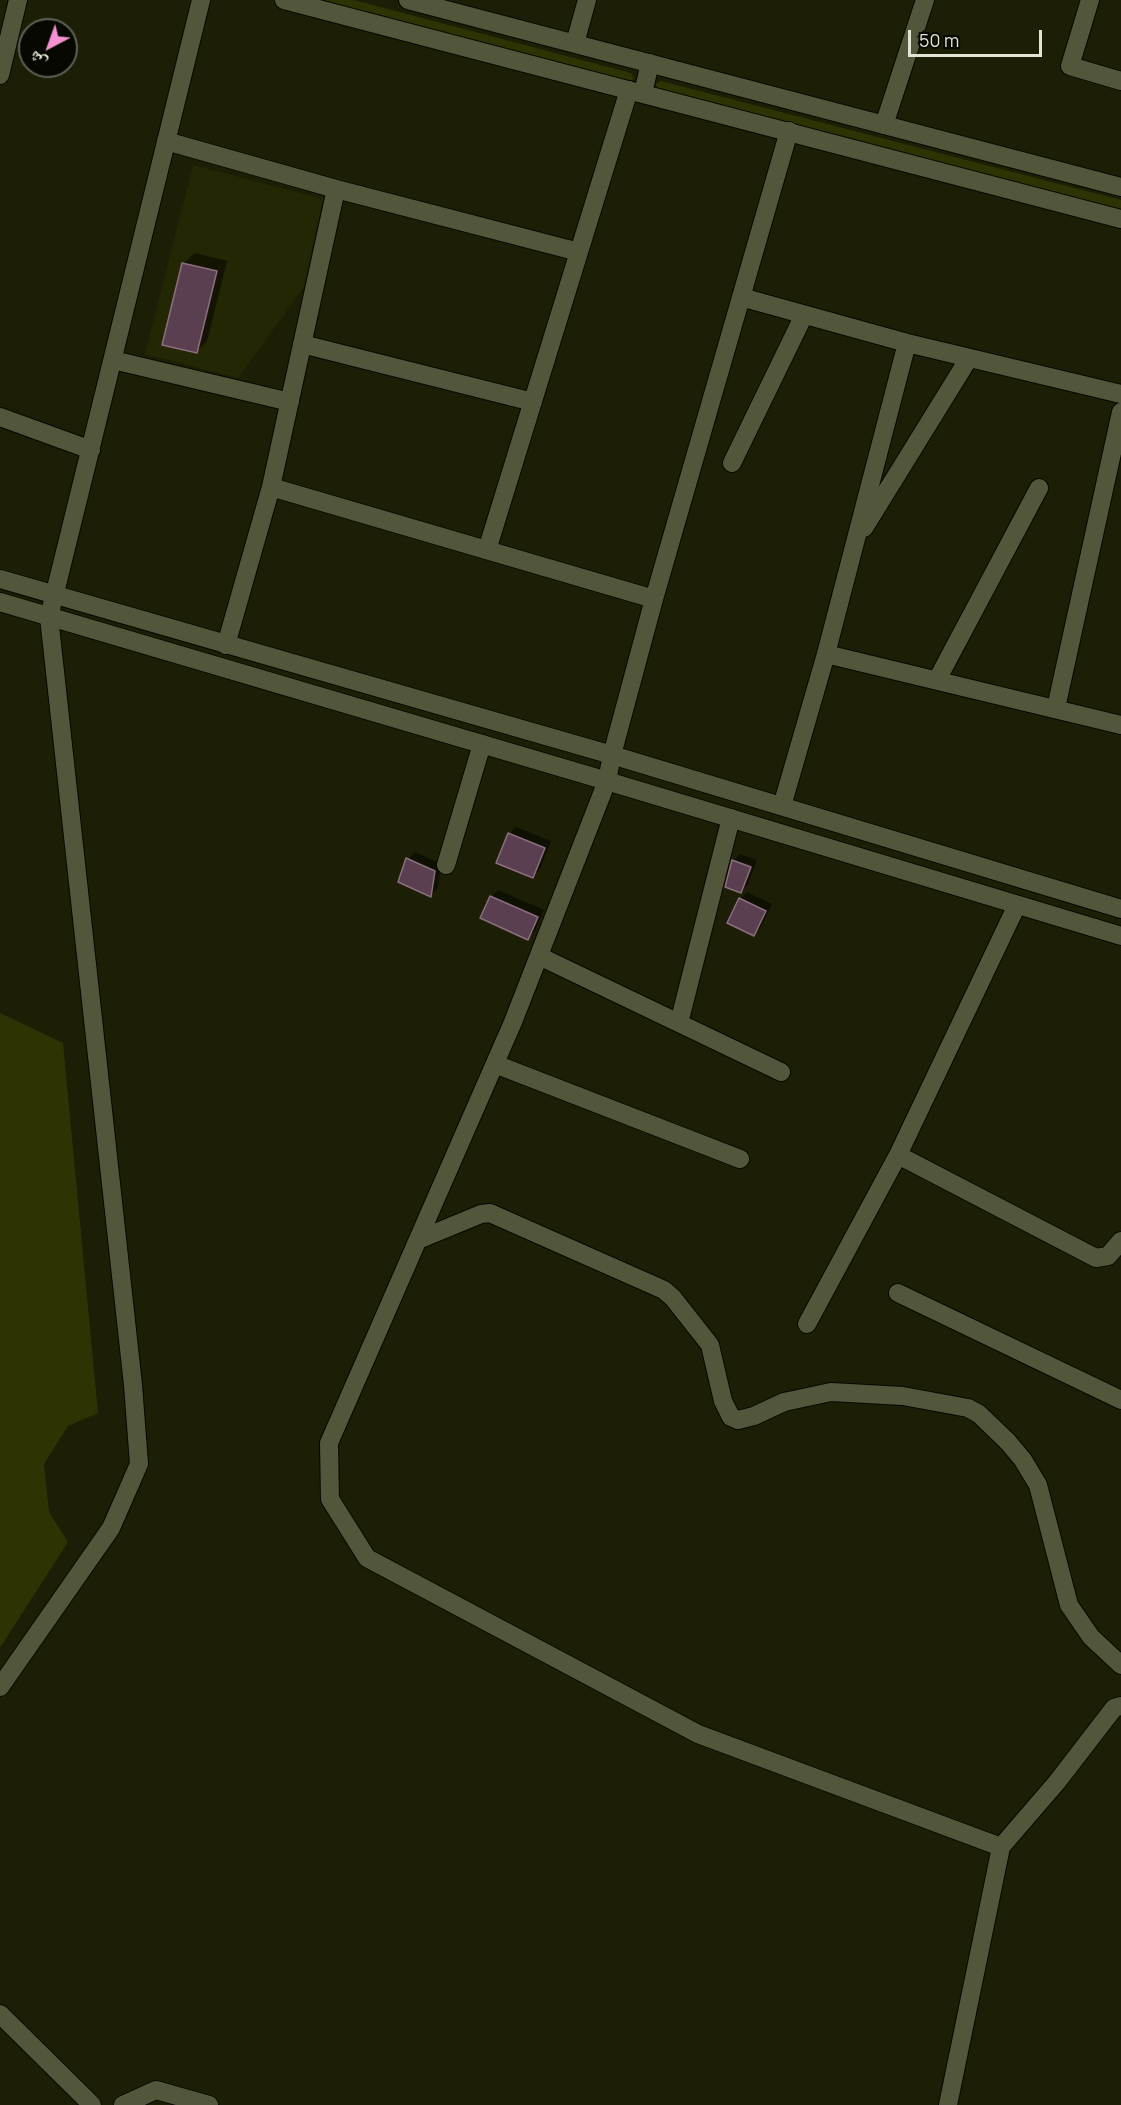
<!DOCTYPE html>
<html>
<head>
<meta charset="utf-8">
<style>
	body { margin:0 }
	#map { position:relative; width:1121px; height:2105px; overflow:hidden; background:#1c1f05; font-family:Manrope,"Noto Naskh Arabic",sans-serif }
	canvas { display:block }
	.north { position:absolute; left:18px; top:18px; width:60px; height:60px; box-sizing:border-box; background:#070801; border:2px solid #5f6056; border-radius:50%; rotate:221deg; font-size:16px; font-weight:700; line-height:24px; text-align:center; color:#e2e5d5 }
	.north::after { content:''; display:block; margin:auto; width:21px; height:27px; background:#f590d1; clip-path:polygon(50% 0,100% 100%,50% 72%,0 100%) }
	.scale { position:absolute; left:908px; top:30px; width:134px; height:27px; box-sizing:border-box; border:3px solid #e2e5d5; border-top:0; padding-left:8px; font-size:18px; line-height:21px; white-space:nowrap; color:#e2e5d5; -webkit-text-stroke:4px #070801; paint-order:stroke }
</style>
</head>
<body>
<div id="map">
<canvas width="1121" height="2105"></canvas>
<div class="north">ش</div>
<div class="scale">50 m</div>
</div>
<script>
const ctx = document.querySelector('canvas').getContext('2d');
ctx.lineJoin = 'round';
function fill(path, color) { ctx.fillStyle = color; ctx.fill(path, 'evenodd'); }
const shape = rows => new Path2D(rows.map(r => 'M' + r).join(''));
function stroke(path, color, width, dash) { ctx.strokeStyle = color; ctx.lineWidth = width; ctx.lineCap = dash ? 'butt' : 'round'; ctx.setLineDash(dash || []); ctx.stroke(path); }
fill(shape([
	[193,165,323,199,304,287,238,378,145,354]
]), '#242704');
fill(shape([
	[321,0,354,0,631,73,634,78,630,82],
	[661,81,1121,200,1121,210,659,90,655,84],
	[0,1013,63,1043,98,1413,68,1426,44,1464,49,1512,68,1542,0,1648]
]), '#2e3304');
fill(shape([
	[195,253,227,261,207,341,196,352,164,344,184,263],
	[516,827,551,841,540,869,533,876,509,834],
	[415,852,441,864,438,888,431,895,408,859],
	[740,854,757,860,748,884,741,891,733,861],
	[498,890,544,910,535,931,528,938,491,897],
	[747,892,772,904,761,927,754,934,740,899]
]), '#0007');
const building = shape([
	[182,263,217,271,197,353,162,345,182,263],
	[508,833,545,848,533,878,496,863,508,833],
	[406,858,435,871,431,897,398,882,406,858],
	[732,860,751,867,741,893,725,887,732,860],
	[490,896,538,917,528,940,480,918,490,896],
	[739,898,766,911,754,936,727,923,739,898]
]);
fill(building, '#593f4f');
stroke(building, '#8b6e7f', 1.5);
const street = shape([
	[1090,0,1070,66,1121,81],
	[575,43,587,0],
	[0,75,18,0],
	[643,93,650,63],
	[884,125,925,0],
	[789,131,654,599,612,755,607,781,513,1022,329,1443,330,1499,367,1558,698,1734,1001,1847],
	[166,141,336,189,579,252],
	[741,297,907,343,1121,394],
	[302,344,533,402],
	[113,360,290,402],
	[0,417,91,450],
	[732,463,804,315],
	[271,487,654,599],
	[864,528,969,358],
	[487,550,629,90],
	[226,645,271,487,336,189],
	[826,654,1121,725],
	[937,680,1039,488],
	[1056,708,1121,412],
	[782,806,826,654,907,343],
	[446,865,482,744],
	[539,956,781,1072],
	[679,1023,731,818],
	[495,1064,740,1159],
	[898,1155,1096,1258,1108,1256,1121,1241],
	[418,1240,481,1214,490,1213,664,1290,673,1298,710,1345,723,1401,731,1417,738,1420,754,1416,784,1402,831,1392,903,1396,968,1408,979,1414,1008,1442,1023,1460,1038,1485,1069,1605,1091,1637,1121,1665],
	[898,1293,1121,1400],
	[807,1324,898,1155,1017,905],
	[0,1687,111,1528,139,1464,133,1385,49,617,201,0],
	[0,2014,92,2105],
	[123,2105,156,2090,209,2105],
	[948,2105,1001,1847,1057,1782,1114,1708,1121,1706]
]);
const secondary = shape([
	[284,0,1121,219],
	[408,0,1121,187],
	[0,579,612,755,1121,909],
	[0,602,607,781,1121,936]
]);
stroke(street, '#070800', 20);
stroke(secondary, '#070800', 20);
stroke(street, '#52573b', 18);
stroke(secondary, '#52573b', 18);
</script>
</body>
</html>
